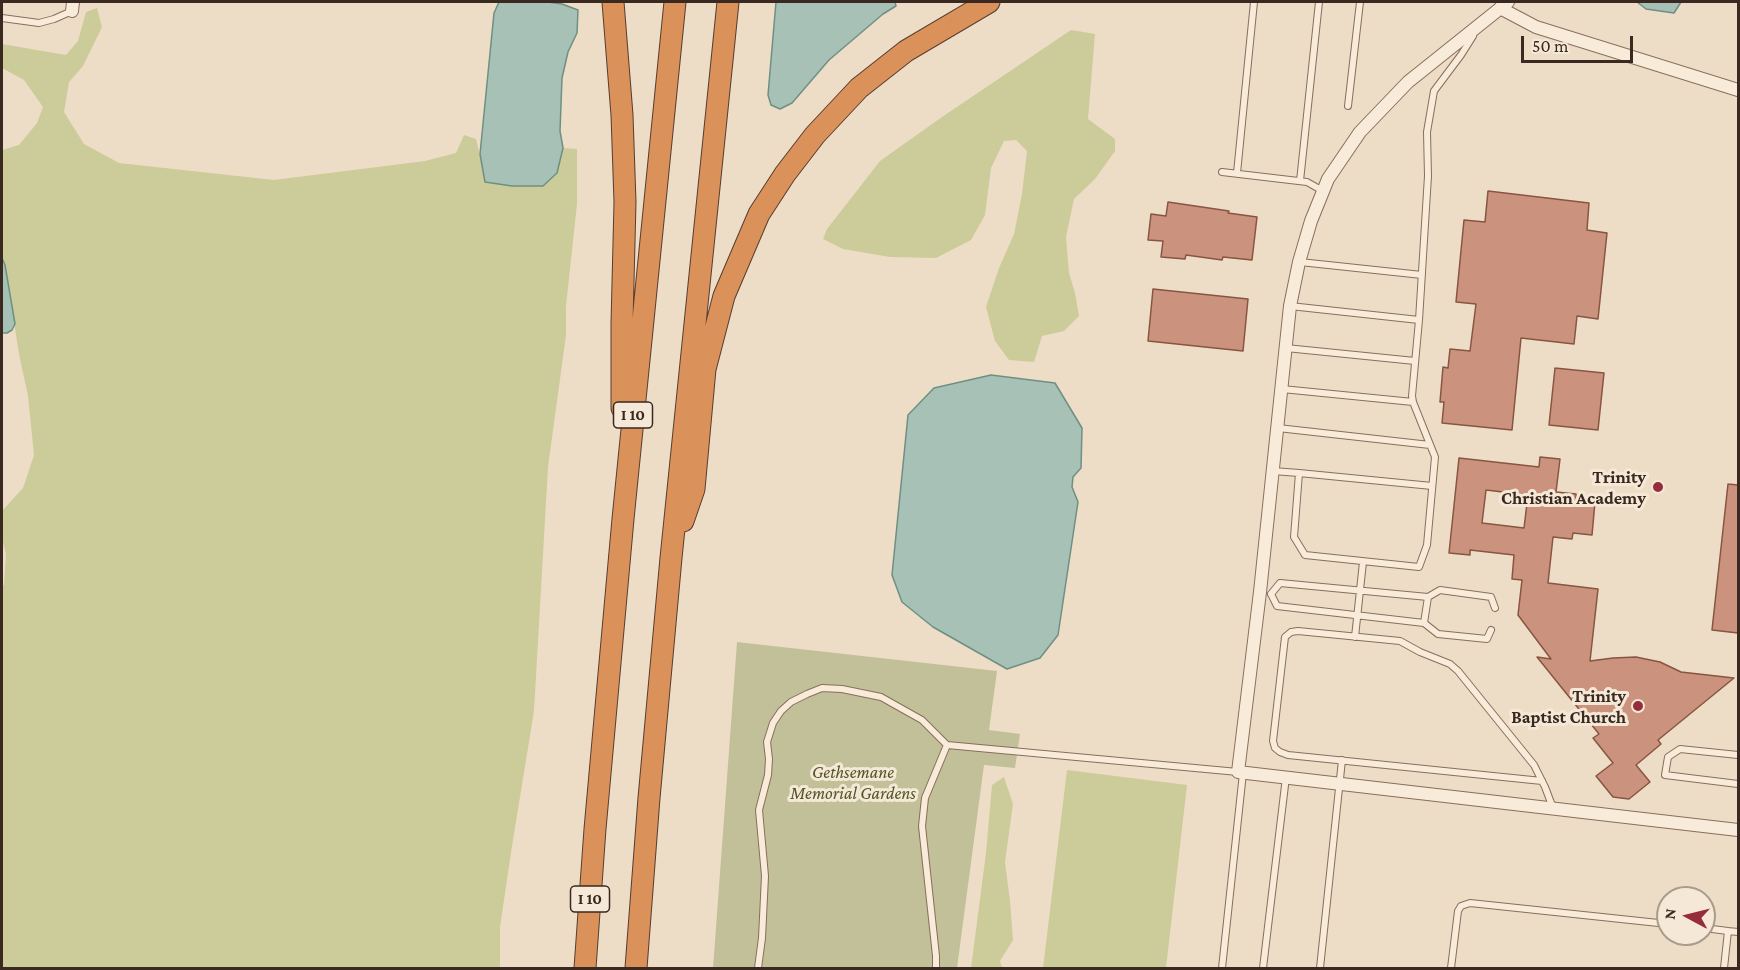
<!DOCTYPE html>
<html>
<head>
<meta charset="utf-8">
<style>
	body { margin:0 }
	#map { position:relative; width:1740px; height:970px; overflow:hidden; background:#edddc6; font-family:"Crimson Pro",serif }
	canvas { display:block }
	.frame { position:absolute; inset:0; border:3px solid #392920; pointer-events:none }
	.north { position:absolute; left:1656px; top:886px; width:60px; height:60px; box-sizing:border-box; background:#f5e8d6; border:2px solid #aa9c8d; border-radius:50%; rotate:277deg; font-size:16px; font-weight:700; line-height:24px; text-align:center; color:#392920 }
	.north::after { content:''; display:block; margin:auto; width:21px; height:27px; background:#962d3b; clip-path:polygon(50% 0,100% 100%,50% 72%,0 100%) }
	.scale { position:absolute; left:1521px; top:36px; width:112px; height:27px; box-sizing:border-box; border:3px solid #392920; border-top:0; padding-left:8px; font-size:18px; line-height:21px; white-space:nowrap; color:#392920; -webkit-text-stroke:4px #f5e8d6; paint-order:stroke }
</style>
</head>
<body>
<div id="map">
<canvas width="1740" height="970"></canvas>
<div class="frame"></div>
<div class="north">N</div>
<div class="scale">50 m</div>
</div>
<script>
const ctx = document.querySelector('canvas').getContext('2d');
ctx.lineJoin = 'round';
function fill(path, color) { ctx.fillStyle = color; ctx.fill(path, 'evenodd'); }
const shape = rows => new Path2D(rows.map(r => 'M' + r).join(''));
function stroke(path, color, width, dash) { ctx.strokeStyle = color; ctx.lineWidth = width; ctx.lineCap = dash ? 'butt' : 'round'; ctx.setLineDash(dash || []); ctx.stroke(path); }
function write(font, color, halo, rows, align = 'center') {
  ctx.font = font + ' "Crimson Pro",serif'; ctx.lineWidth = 6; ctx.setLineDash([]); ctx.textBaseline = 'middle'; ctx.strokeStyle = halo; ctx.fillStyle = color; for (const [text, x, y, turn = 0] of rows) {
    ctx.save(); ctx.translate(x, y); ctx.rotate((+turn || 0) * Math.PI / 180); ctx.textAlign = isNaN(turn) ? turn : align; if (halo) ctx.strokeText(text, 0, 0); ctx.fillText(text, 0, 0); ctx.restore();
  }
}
fill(shape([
	[97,8,102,27,83,66,69,82,64,112,84,144,119,163,274,180,425,161,456,153,464,135,476,139,486,182,512,186,543,186,557,173,563,148,577,149,577,204,566,306,566,335,548,467,534,711,512,846,500,927,500,968,2,968,2,586,4,585,6,554,2,539,2,511,23,488,34,455,28,396,19,354,5,265,2,258,2,150,19,145,37,123,43,107,24,80,2,68,2,44,66,55,78,41,86,12],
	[1071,30,1095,34,1088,119,1115,139,1115,151,1095,179,1074,199,1066,237,1069,273,1075,293,1079,316,1064,331,1042,336,1034,362,1009,360,995,341,986,307,999,268,1014,234,1022,194,1027,151,1016,140,1004,141,991,168,985,215,971,240,936,258,890,257,843,249,823,239,827,229,880,161,942,117],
	[1067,770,1187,785,1166,968,1043,968],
	[1004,777,1013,804,1005,862,1010,901,1013,940,1000,961,1002,968,971,968,986,853,992,785]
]), '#cccb9a');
fill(shape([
	[737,642,997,671,989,730,1020,734,1015,768,984,765,957,968,713,968]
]), '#c1c099');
const water = shape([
	[499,2,548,2,562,4,578,10,577,33,568,52,562,78,560,131,563,148,557,173,543,186,512,186,485,182,480,154,494,13,499,2],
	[776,2,895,2,896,6,883,14,829,60,792,103,780,109,771,105,768,95,776,2],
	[1637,2,1681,2,1674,13,1646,9,1637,2],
	[2,258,5,265,15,324,12,330,7,333,2,333,2,258],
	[991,375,1055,383,1082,428,1081,468,1073,477,1072,487,1078,502,1058,635,1040,658,1007,669,933,627,902,602,892,575,908,415,934,388,991,375]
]);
fill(water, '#a7c1b6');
stroke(water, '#6e9083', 1.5);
const building = shape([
	[1488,191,1589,203,1587,230,1607,233,1598,319,1577,316,1574,344,1521,338,1512,430,1442,423,1444,402,1440,402,1443,367,1448,368,1450,349,1470,351,1476,304,1456,302,1464,220,1485,222,1488,191],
	[1168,202,1229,211,1228,213,1257,217,1252,260,1223,257,1222,260,1186,255,1185,259,1161,257,1163,241,1148,240,1151,214,1166,216,1168,202],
	[1153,289,1248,299,1243,351,1148,341,1153,289],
	[1555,368,1604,373,1598,430,1549,425,1555,368],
	[1540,457,1560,459,1556,492,1576,494,1576,500,1595,502,1592,535,1573,533,1572,539,1553,537,1548,583,1598,589,1590,661,1613,658,1636,657,1660,662,1681,672,1734,678,1658,740,1661,744,1636,765,1650,782,1629,799,1613,797,1596,776,1613,763,1593,738,1599,734,1537,657,1551,659,1518,615,1522,580,1512,579,1514,555,1470,550,1470,555,1449,553,1459,458,1539,467,1540,457],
	[1486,490,1528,495,1524,528,1482,523,1486,490],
	[1728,484,1738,485,1738,633,1712,630,1728,484]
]);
fill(building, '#cb937d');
stroke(building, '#875542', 1.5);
const lane = shape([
	[2,18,39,23,54,19,72,11],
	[1348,106,1360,2],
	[1222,172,1307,182,1323,191],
	[1237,173,1254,2],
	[1300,181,1319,2],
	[1300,262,1422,275],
	[1290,306,1419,320],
	[1286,348,1415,361],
	[1282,389,1413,402],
	[1278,428,1430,445],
	[1273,471,1299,473,1294,537,1305,555,1419,567,1427,545,1435,457,1413,402,1412,396,1419,320,1428,176,1427,132,1434,91,1461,55,1473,36],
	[1299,473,1432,486],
	[1271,594,1280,583,1428,597,1440,590,1491,597,1495,608],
	[1271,594,1277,606,1424,623,1438,634,1487,639,1491,630],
	[1424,623,1428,597],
	[1355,637,1363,562],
	[1738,755,1680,749,1668,757,1665,775,1738,784],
	[1542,781,1288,755,1280,752,1275,748,1273,741,1285,637,1291,632,1298,631,1400,641,1420,652,1450,664,1458,671,1534,765,1545,787,1553,808],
	[1704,928,1728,931],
	[758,968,762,938,765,876,759,810,768,775,769,759,767,742,773,723,781,711,791,702,807,694,822,688,842,689,881,697,922,720,947,745,1238,772],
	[936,968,936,956,922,826,925,798,947,745],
	[1222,968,1243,773],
	[1263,968,1286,777],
	[1320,968,1342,760],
	[1451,968,1458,911,1461,906,1470,903,1668,924],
	[1724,968,1728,931,1738,932]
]);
const street = shape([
	[1508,2,1408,82,1360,132,1328,179,1311,221,1299,262,1290,306,1260,592,1238,772,1738,830],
	[1500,8,1536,27,1738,90],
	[72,11,73,2]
]);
const highway = shape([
	[613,2,622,115,625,202,622,323,622,408],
	[683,521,694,489,705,369,724,296,759,214,785,174,815,135,859,88,906,51,989,2],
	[585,968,595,829,623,519,675,2],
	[636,968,649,798,671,558,728,2]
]);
stroke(lane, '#896e5c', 8);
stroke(street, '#896e5c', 14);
stroke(highway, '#573d30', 23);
stroke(lane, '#f8ebd9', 6);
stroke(street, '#f8ebd9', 12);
stroke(highway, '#da915a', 21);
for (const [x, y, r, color] of [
	[1658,487,6,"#962d3b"],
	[1638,706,6,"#962d3b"]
]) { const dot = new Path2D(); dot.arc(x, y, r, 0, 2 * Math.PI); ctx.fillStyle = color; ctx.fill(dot); stroke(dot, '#f5e8d6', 2); }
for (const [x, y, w] of [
	[633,415,39],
	[590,899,39]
]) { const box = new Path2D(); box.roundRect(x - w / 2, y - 13, w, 26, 4.5); ctx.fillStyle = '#f5e8d6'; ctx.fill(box); stroke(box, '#392920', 1.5); }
write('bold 16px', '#392920', null, [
	["I 10",633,415],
	["I 10",590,899]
]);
write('bold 18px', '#392920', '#f5e8d6', [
	["Trinity",1646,477],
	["Christian Academy",1646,498],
	["Trinity",1626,696],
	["Baptist Church",1626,717]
], 'right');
write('italic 18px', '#4f5527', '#f5e8d6', [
	["Gethsemane",853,772],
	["Memorial Gardens",853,793]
]);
</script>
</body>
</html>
